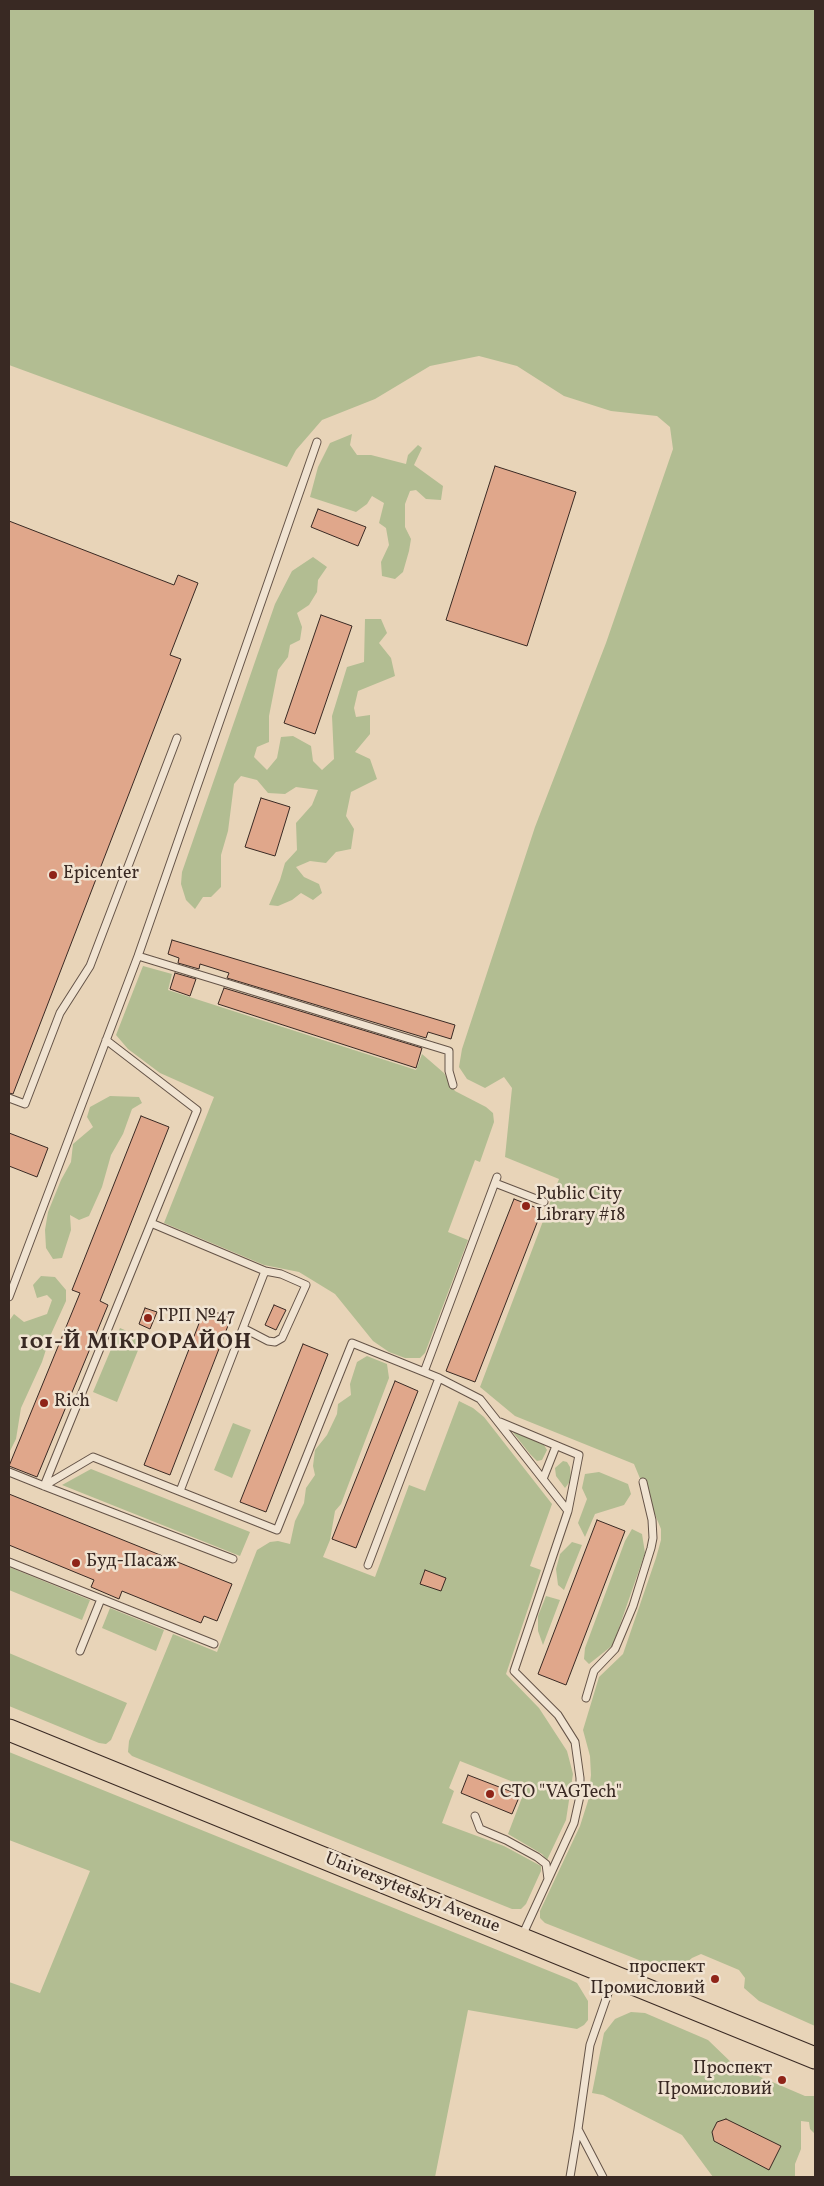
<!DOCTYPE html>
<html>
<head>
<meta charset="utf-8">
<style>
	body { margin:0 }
	#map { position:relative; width:824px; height:2186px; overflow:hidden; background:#e8d4b8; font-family:Vollkorn,serif }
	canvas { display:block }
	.frame { position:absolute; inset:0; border:10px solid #392923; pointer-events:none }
</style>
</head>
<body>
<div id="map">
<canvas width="824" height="2186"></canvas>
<div class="frame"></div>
</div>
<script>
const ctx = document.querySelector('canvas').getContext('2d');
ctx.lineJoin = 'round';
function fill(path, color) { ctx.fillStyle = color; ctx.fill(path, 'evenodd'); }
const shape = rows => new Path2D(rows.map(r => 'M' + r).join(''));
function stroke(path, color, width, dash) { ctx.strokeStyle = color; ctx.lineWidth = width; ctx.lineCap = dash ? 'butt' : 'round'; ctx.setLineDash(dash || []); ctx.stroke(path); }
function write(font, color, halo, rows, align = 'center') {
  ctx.font = font + ' Vollkorn,serif'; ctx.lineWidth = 5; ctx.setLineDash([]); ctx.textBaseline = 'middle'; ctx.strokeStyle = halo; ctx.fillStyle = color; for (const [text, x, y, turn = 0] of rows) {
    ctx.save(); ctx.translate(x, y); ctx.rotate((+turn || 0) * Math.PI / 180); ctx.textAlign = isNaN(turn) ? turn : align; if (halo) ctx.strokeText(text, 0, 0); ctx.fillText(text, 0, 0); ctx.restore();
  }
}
fill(shape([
	[9,9,815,9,815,2026,759,2001,744,1988,745,1978,739,1970,701,1954,692,1958,686,1963,653,1964,639,1960,545,1923,540,1918,540,1911,580,1826,588,1801,591,1775,590,1756,583,1730,599,1677,623,1654,656,1558,661,1540,661,1529,634,1464,515,1416,480,1387,559,1179,505,1157,512,1088,504,1077,485,1088,467,1079,459,1067,462,1049,535,827,606,643,673,449,670,427,657,416,611,411,564,396,517,366,479,356,430,366,375,399,322,420,296,450,287,467,9,365],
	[352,434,350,445,357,455,371,455,406,464,408,455,418,445,422,448,414,465,443,486,441,500,426,499,416,490,410,491,405,504,405,527,411,539,409,551,403,572,395,579,382,576,381,562,389,545,386,528,379,523,384,503,372,496,367,504,356,512,310,497,318,467,330,443],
	[313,557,327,567,318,580,317,592,309,605,297,613,302,627,300,640,290,645,288,657,278,670,269,716,269,742,257,747,254,757,267,770,277,758,281,737,293,736,311,746,313,761,322,770,334,759,332,716,347,667,364,662,365,619,381,619,387,633,379,643,391,658,395,676,358,691,354,708,356,717,370,715,370,734,355,752,370,759,377,779,351,792,346,816,354,829,351,849,336,852,326,863,310,861,296,867,304,877,319,884,322,893,313,900,301,893,292,900,278,906,269,905,280,880,285,863,297,850,296,823,312,805,318,790,296,787,285,794,268,793,257,780,241,776,234,784,228,831,221,855,221,887,211,897,203,897,195,909,186,900,181,884,182,872,275,604,292,571],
	[143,966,172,974,168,990,416,1070,422,1054,444,1073,455,1091,486,1107,493,1113,494,1122,480,1162,475,1160,448,1232,468,1240,425,1353,420,1358,405,1358,389,1352,373,1341,335,1294,299,1272,264,1265,164,1223,214,1097,160,1073,128,1049,116,1035],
	[110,1096,139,1097,142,1103,132,1109,123,1134,111,1155,102,1187,89,1216,79,1220,70,1215,71,1230,62,1258,53,1259,46,1248,45,1230,48,1212,61,1180,71,1162,73,1144,93,1127,87,1117,90,1107],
	[41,1276,55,1277,66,1290,66,1301,51,1334,42,1362,21,1408,16,1439,9,1453,9,1321,14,1314,24,1322,47,1314,52,1300,47,1295,37,1298,33,1285],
	[120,1328,143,1338,117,1402,93,1392],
	[367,1356,387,1364,389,1378,341,1504,335,1511,330,1540,323,1557,375,1577,409,1485,425,1491,459,1401,473,1408,484,1417,552,1504,530,1566,541,1570,506,1674,539,1708,567,1751,573,1774,566,1820,547,1860,542,1854,508,1834,526,1787,460,1761,449,1788,454,1791,442,1823,504,1846,541,1866,541,1871,526,1904,521,1909,512,1909,132,1756,128,1752,129,1741,173,1634,217,1652,257,1550,270,1542,278,1541,290,1544,295,1521,304,1503,306,1488,315,1475,313,1466,315,1450,327,1435,337,1414,338,1404,351,1395,350,1384,357,1362],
	[233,1423,251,1430,232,1478,214,1470],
	[511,1430,544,1445,547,1450,542,1460,537,1461,530,1454],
	[563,1461,567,1462,570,1467,571,1480,565,1488,556,1476,555,1468],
	[91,1469,250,1532,240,1556,62,1485],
	[599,1472,628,1484,631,1494,624,1505,595,1514,585,1537,578,1523,587,1499,582,1488,585,1474],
	[632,1529,642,1534,645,1553,613,1645,589,1664,584,1659,585,1648,625,1541],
	[572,1542,582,1545,564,1590,558,1585,556,1569,560,1554],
	[9,1567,90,1600,82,1620,9,1590],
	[546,1596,560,1600,543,1645,538,1631,538,1616],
	[110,1608,164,1630,156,1651,102,1628],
	[9,1653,127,1703,111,1740,106,1744,99,1743,9,1706],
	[9,1752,569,1979,577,1983,588,2001,588,2020,584,2025,577,2029,468,2010,435,2177,9,2177,9,1982,40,1993,90,1871,9,1840],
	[631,2012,645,2013,708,2040,735,2066,805,2096,815,2096,815,2134,810,2129,809,2122,801,2121,801,2149,795,2164,795,2177,713,2177,682,2135,603,2095,592,2093,604,2033,615,2019]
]), '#b2bd92');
const building = shape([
	[495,466,576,492,527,646,446,620,495,466],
	[318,509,366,527,358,546,311,527,318,509],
	[9,521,174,585,178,575,198,583,170,655,181,659,13,1094,9,1093,9,521],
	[321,615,352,626,315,734,284,723,321,615],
	[261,798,290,807,275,856,245,847,261,798],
	[172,940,455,1025,451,1039,428,1032,426,1038,227,978,229,973,200,964,199,969,178,963,179,958,168,954,172,940],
	[175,973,196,979,190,996,170,989,175,973],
	[224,988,422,1048,416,1068,218,1004,224,988],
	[141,1116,169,1127,100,1301,108,1305,37,1477,9,1466,80,1293,72,1290,141,1116],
	[9,1133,48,1148,37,1177,9,1166,9,1133],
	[514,1199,542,1210,475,1382,446,1371,514,1199],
	[274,1305,286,1310,276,1330,265,1325,274,1305],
	[145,1308,157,1312,150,1329,139,1324,145,1308],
	[205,1308,231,1318,170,1475,144,1465,205,1308],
	[303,1344,328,1354,266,1512,240,1502,303,1344],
	[395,1381,418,1391,356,1548,332,1539,395,1381],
	[9,1494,232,1584,217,1621,204,1616,201,1623,122,1591,119,1599,91,1587,94,1580,9,1545,9,1494],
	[597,1520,625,1531,566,1685,538,1674,597,1520],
	[425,1570,446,1578,441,1591,420,1584,425,1570],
	[468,1775,520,1795,512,1814,461,1793,468,1775],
	[726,2119,781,2146,769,2170,714,2141,712,2132,717,2122,726,2119]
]);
fill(building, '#e0a78b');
stroke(building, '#392923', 1);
const lane = shape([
	[138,956,449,1051,449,1071,453,1085],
	[9,1098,25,1104,60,1013,90,966,177,738],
	[495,1183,544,1202],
	[151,1223,265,1271,281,1274,306,1285,282,1338,275,1342,268,1341,243,1328],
	[9,1297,138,956,317,442],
	[424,1372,497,1177],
	[439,1378,480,1399,568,1511,514,1671,558,1715,575,1742,580,1778,580,1796,574,1823,522,1936],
	[500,1422,579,1455,568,1511],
	[9,1472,44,1486,197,1110,106,1040],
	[543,1479,556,1446],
	[44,1486,93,1457,277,1530,352,1343,439,1378,368,1565],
	[44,1486,233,1559],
	[180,1491,265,1271],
	[9,1562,214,1644],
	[80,1651,101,1599],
	[586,1698,594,1671,615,1649,633,1606,651,1548,653,1538,652,1520,643,1482],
	[475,1816,480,1829,506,1840,537,1857,546,1864,548,1879],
	[570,2177,578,2129],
	[603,2177,578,2129,590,2045,613,1979]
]);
const primary = shape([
	[9,1730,815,2058]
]);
stroke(lane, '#655448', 9);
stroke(primary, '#392923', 23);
stroke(lane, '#f0e3d1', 7);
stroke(primary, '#e8d4b8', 21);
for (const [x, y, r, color] of [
	[53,875,5,"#8f2418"],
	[526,1206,5,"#8f2418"],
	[148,1318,5,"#8f2418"],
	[44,1403,5,"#8f2418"],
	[76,1563,5,"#8f2418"],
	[490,1794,5,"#8f2418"],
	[715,1979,5,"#8f2418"],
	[782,2080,5,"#8f2418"]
]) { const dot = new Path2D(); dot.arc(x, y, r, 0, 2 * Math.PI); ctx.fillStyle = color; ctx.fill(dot); stroke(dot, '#f0e3d1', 2); }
write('18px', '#392923', '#f0e3d1', [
	["Epicenter",63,875],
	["Public City",536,1196],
	["Library #18",536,1217],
	["ГРП №47",158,1318],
	["Rich",54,1403],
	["Буд-Пасаж",86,1563],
	["СТО \"VAGTech\"",500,1794],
	["проспект",705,1969,"right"],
	["Промисловий",705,1990,"right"],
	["Проспект",772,2070,"right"],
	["Промисловий",772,2091,"right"]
], 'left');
write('18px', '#392923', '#f0e3d1', [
	["Universytetskyi Avenue",412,1894,22]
]);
ctx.letterSpacing = '1px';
write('bold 22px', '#392923', '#f0e3d1', [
	["101-Й МІКРОРАЙОН",136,1344]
]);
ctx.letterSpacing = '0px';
</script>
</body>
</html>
